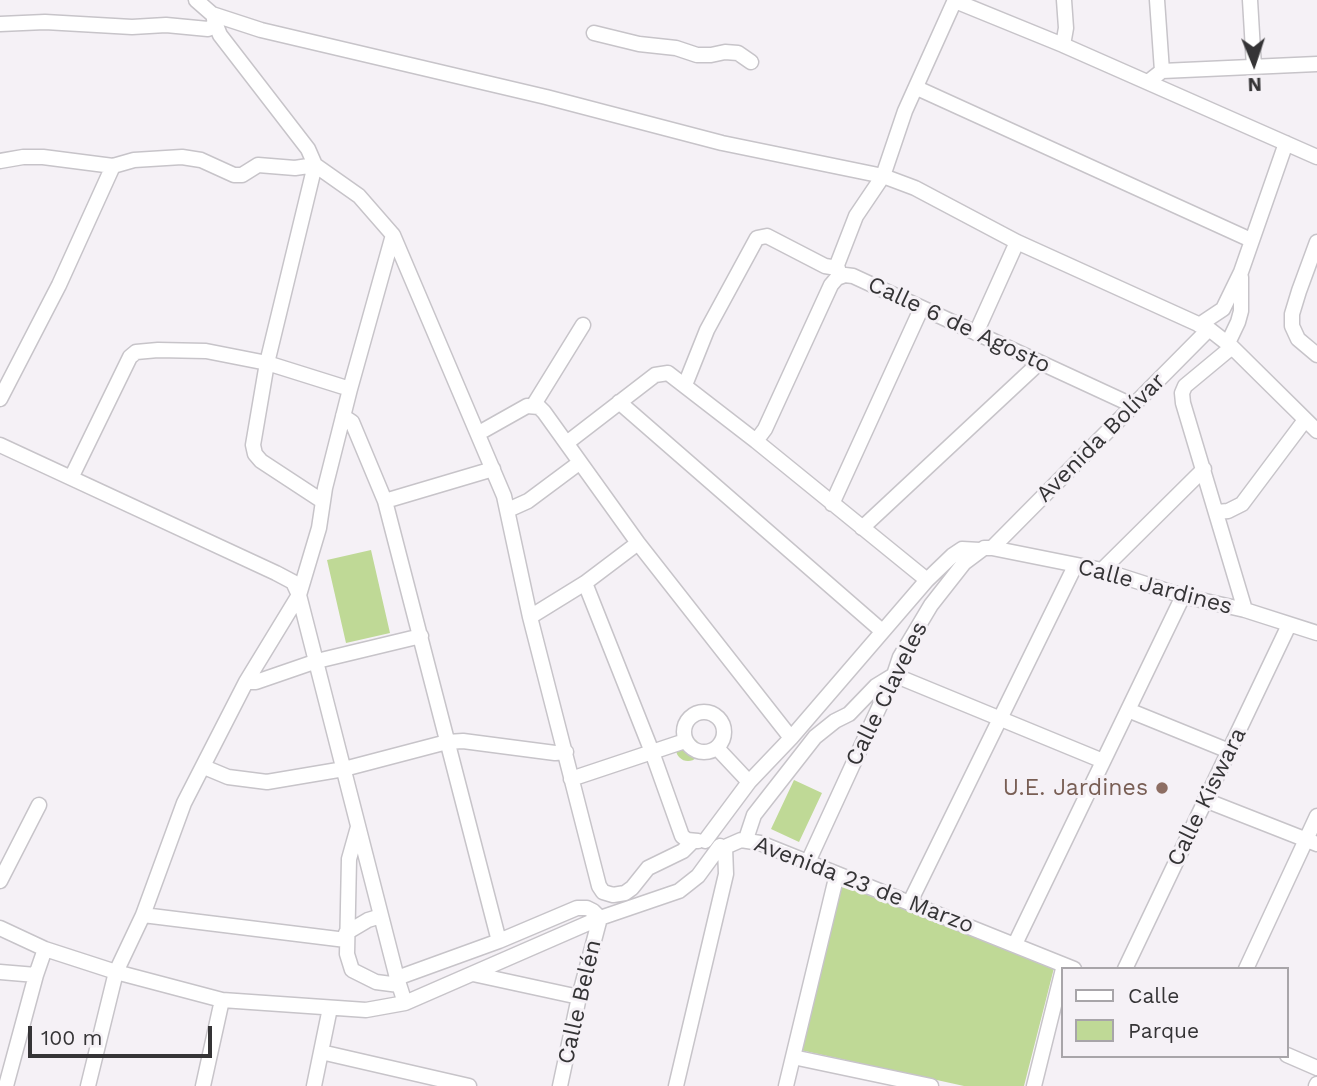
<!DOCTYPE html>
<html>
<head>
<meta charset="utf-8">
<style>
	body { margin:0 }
	#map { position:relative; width:1317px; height:1086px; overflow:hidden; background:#f5f1f6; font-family:"Work Sans",sans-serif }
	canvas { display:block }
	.legend { position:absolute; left:1061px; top:967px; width:228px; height:91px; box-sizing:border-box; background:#f5f1f6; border:2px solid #a8a5a9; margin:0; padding:9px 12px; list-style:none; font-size:21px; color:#353436 }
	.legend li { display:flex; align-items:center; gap:14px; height:35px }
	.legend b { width:35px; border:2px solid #a8a5a9 }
	.north { position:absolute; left:1219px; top:28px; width:70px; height:70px; -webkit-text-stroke:5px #f5f1f6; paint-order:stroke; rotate:178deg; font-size:19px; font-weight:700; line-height:28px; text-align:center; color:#353436 }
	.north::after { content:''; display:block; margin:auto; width:24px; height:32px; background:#353436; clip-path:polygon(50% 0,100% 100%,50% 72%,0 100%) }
	.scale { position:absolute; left:28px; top:1026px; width:184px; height:32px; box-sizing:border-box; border:4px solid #353436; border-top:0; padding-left:9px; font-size:21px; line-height:24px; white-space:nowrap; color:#353436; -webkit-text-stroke:5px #f5f1f6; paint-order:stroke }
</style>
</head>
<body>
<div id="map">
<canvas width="1317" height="1086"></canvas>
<ul class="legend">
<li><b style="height:9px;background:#fff"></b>Calle</li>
<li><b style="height:19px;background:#bfd996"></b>Parque</li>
</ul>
<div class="north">N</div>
<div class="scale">100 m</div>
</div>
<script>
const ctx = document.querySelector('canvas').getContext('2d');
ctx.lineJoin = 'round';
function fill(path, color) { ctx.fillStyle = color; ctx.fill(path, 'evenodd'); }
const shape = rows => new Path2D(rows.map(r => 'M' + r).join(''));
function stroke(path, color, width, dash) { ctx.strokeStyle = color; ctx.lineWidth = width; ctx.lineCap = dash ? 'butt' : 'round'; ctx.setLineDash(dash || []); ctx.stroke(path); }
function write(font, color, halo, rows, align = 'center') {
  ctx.font = font + ' "Work Sans",sans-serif'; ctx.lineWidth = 6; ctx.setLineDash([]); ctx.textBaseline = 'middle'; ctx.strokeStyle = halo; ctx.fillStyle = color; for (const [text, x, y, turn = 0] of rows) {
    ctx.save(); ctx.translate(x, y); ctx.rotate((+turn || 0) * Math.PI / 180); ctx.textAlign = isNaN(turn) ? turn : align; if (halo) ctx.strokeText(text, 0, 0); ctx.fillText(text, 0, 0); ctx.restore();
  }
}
fill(shape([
	[371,550,390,633,346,643,327,560],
	'676 749a12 12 0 1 1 24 0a12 12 0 1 1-24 0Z',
	[794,780,822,793,799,842,771,829],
	[842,885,1054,968,1024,1086,964,1086,800,1050]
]), '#bfd996');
const minor = shape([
	[196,0,212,14,261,30,546,97,722,143,883,176,915,188,1017,242,1209,329,1232,347,1317,431],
	[1157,0,1162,71],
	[1250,0,1254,67],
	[955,1,1063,45,1317,157],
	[0,24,45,22,132,27,166,25,208,29,216,25,214,19],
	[216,25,220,35,308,149,315,165,359,196,393,235,350,389,325,488,319,528,299,595,397,978,405,1003],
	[594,33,639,44,676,48,697,55,711,55,725,52,738,53,751,62],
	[1063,45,1066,28,1064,0],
	[1148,82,1162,71,1317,64],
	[917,88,1251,240],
	[0,161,23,157,43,157,113,166,134,160,182,157,201,160,234,175,242,175,258,165,295,168,315,165,267,363,253,445,255,454,261,461,322,501],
	[393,235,504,496,530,617,599,886,603,892,613,895,625,893,632,888,648,868,683,851,692,842],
	[1317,242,1299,291,1292,314,1292,326,1298,339,1317,355],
	[840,276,837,265,856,216,883,176,905,111,955,0],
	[1199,325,1223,309,1241,272,1286,143],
	[976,333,1017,242],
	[1228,343,1238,322,1241,311,1241,277],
	[1232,347,1185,386,1182,393,1183,403,1245,610],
	[685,385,707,330,757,238,767,236,825,266,837,268],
	[0,399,59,285,113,166],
	[619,402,882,631],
	[533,406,583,325],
	[343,416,352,422,385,501,499,941],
	[479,433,527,406,539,407,544,412,638,543,791,738],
	[756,441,765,429,831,285,837,278,845,275,853,276,1132,405],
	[568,442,655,375,668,373,756,441,927,580],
	[0,445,276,573,293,582,299,595,246,682,184,803,143,915,116,972,88,1086],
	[72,476,130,357,136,352,158,350,206,351,267,363,350,389],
	[385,501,493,469],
	[832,504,921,309],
	[508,510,528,501,579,463],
	[1217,512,1228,511,1242,504,1305,420],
	[862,528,1039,363],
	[992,548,1209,329],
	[1102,570,1204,469],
	[585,583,652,752,682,836,687,840,698,841],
	[530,617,585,583,638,543],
	[246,682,256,682,317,661,421,636],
	[1128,710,1229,751],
	'684 732a20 20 0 1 1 40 0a20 20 0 1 1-40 0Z',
	[717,748,749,782],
	[204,767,228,777,267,782,344,769,447,742,463,741,555,753,566,752],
	[571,779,685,741],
	[1205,800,1317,844],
	[358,827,349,859,347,954,352,970,376,982,399,985],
	[746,839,754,815,815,737,835,721,849,714,876,686,894,675,1103,761],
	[705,841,749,782,791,738,927,580,953,555,962,549,980,550],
	[808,862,894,675,900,657,931,605,964,563,984,548,992,548,1102,570,1183,596,1245,610,1317,633],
	[0,881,39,805],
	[910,902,1075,566],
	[143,915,346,940],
	[0,928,45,949,116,972,222,1000,366,1010,405,1003,600,918,679,891,698,876,720,846],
	[346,933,368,920,381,916],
	[1015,944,1183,596],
	[1125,969,1289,625],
	[1246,969,1317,816],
	[0,972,36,975],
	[473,974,579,997],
	[397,978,499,941,577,908,587,908,593,911,600,918,579,997,560,1086],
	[321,1052,469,1086],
	[1287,1055,1317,1068],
	[793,1057,931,1086],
	[6,1086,36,975,45,949],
	[203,1086,222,1000],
	[314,1086,330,1008],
	[676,1086,726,874,725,847,741,840,760,843,1074,969],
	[786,1086,837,874],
	[1034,1086,1064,965],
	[1316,1086,1317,1084]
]);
stroke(minor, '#c7c4c9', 17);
stroke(minor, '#fff', 14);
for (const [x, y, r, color] of [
	[1162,788,7,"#8d6e63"]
]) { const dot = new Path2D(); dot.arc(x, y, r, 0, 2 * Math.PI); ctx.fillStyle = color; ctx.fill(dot); stroke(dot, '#f5f1f6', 2.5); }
write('23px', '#353436', '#f5f1f6', [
	["Calle 6 de Agosto",959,325,25],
	["Avenida Bolívar",1101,438,-45],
	["Calle Jardines",1155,587,15],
	["Calle Claveles",887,694,-64],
	["Calle Kiswara",1207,797,-64],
	["Avenida 23 de Marzo",864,885,21],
	["Calle Belén",580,1002,-77]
]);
write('23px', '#785e54', '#f5f1f6', [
	["U.E. Jardines",1148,788]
], 'right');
</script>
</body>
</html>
